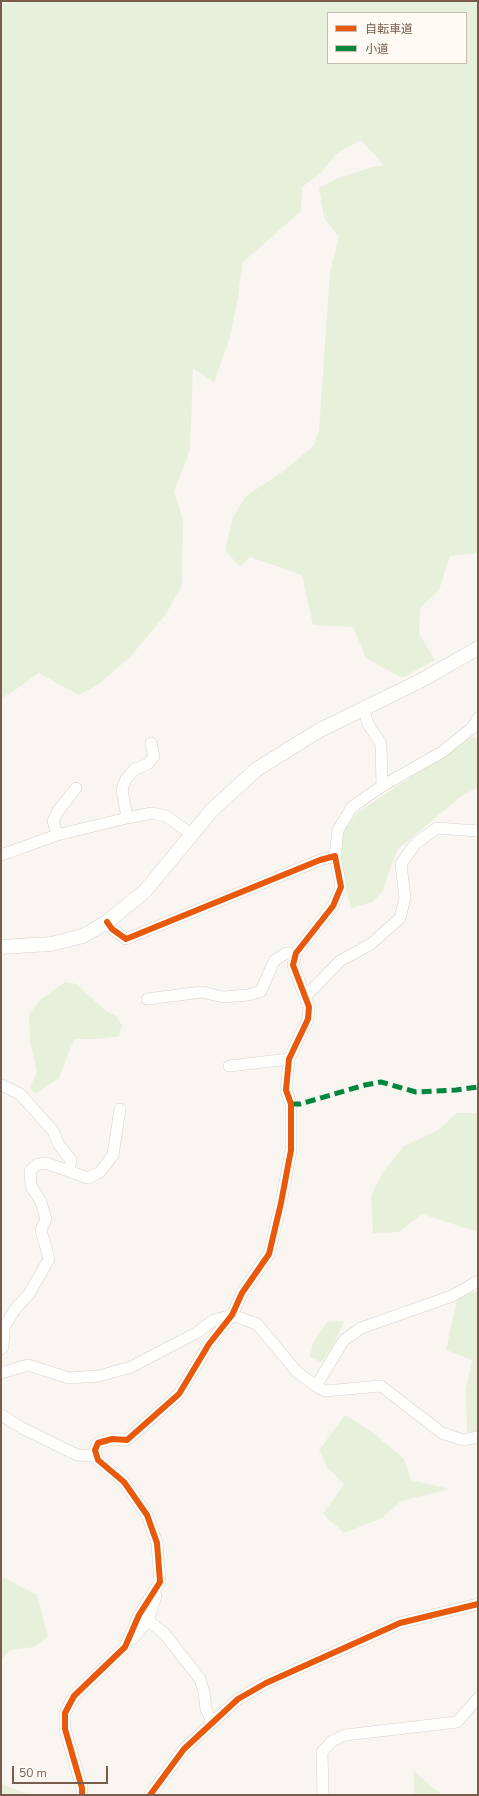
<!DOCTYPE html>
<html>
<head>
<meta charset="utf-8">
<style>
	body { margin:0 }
	#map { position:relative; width:479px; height:1796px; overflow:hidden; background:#f9f5f0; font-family:"Nunito Sans","Noto Sans JP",sans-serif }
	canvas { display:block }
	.frame { position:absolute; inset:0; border:2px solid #7a5c4d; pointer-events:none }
	.legend { position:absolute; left:327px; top:12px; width:140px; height:52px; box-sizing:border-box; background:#fffaf3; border:1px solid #cabbb1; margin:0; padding:5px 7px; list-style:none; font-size:12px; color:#7a5c4d }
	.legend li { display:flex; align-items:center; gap:8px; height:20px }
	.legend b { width:20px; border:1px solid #cabbb1 }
	.scale { position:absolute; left:12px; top:1766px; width:96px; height:18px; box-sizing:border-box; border:2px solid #7a5c4d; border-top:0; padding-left:5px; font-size:12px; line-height:14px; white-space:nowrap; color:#7a5c4d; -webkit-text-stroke:3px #fffaf3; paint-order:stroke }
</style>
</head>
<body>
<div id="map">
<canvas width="479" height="1796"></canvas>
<div class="frame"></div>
<ul class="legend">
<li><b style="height:5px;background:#e8590c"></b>自転車道</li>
<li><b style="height:5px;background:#00873e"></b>小道</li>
</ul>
<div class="scale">50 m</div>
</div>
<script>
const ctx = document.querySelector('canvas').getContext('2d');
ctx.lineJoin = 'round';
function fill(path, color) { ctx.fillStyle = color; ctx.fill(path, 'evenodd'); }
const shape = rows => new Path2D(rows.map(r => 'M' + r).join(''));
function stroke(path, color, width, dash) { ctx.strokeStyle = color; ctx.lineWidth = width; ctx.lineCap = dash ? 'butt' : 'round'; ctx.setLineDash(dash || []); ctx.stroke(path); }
fill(shape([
	[15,1,478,1,478,553,450,556,439,590,420,608,419,634,435,660,402,678,366,658,353,627,313,625,302,575,250,557,240,567,225,550,233,517,246,496,284,471,314,445,319,430,330,272,339,237,324,218,319,188,338,178,370,168,384,165,361,140,336,154,320,174,302,187,301,211,242,263,238,298,229,341,214,382,193,368,190,450,174,491,183,520,182,585,166,614,130,657,99,684,79,695,39,673,11,693,1,698,1,5],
	[328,13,466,13,466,63,328,63],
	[471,737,478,739,478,787,459,798,398,849,390,868,383,891,372,902,351,908,338,855,345,829,358,812],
	[65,982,76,984,105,1010,116,1016,122,1025,119,1036,98,1039,74,1039,59,1078,35,1094,30,1088,37,1071,30,1042,29,1014,41,999],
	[457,1113,478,1113,478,1232,422,1214,399,1232,373,1233,371,1196,383,1172,404,1146,438,1130],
	[478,1291,478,1431,467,1432,466,1389,472,1360,446,1350,458,1295],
	[344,1321,332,1348,321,1362,310,1357,313,1343,327,1322],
	[345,1415,372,1432,404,1459,411,1480,449,1489,401,1501,382,1518,344,1533,323,1514,344,1484,328,1468,319,1450],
	[1,1576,37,1595,48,1637,34,1647,10,1650,1,1660],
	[413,1771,442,1795,415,1795],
	[1,1784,31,1795,1,1795]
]), '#e7f0db');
const minor = shape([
	[363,708,368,724,381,744,382,786],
	[127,818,122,789,126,779,135,769,148,764,154,756,151,743],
	[57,835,53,821,58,811,76,788],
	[1,855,57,835,127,818,152,813,166,816,191,834],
	[335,856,338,830,352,807,382,786,442,752,472,728,478,718],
	[305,997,340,961,371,944,400,918,405,898,401,864,415,844,437,828,478,831],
	[147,999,202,992,223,997,248,995,261,991,274,961,286,953,296,953],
	[229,1066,289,1059],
	[1,1085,20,1094,53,1131,59,1145,71,1160,69,1170],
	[1,1349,3,1347,4,1327,16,1308,29,1294,49,1259,41,1230,46,1219,41,1202,31,1186,30,1171,36,1165,46,1163,88,1178,100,1172,113,1155,120,1109],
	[1,1373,28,1365,69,1378,99,1376,131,1367,196,1333,214,1320,232,1315,257,1324,297,1372,316,1386,325,1391,381,1386,442,1433,463,1440,478,1437],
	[316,1386,344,1340,361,1328,452,1296,478,1281],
	[1,1415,22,1428,77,1455,96,1456],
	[148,1621,164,1633,200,1679,204,1692,206,1709,212,1722],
	[132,1639,148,1621,156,1596],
	[82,1795,82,1788,65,1729,65,1713,74,1696,125,1647,139,1615,160,1582,157,1543,147,1515,124,1482,98,1460,95,1450,98,1443,112,1439,127,1440,179,1394,209,1344,232,1315,242,1293,269,1254,281,1203,291,1150,291,1104,286,1090,289,1059,308,1019,309,1007,293,965,296,953,333,906,341,887,335,856,320,860,126,939,112,929,107,922],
	[150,1795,184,1749,238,1699,266,1683,400,1623,478,1604],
	[323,1795,322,1752,332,1741,345,1735,457,1722,478,1698]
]);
const tertiary = shape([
	[1,947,51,944,83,936,107,922,145,891,212,810,257,769,320,730,420,681,478,648]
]);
stroke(minor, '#d7d1cb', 12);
stroke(tertiary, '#d7d1cb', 15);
stroke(minor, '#fefefd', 11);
stroke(tertiary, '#fefefd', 14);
stroke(shape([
	[291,1104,300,1104,365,1085,381,1082,416,1092,456,1090,478,1087]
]), '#00873e', 5, [10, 5]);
stroke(shape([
	[82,1795,82,1788,65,1729,65,1713,74,1696,125,1647,139,1615,160,1582,157,1543,147,1515,124,1482,98,1460,95,1450,98,1443,112,1439,127,1440,179,1394,209,1344,232,1315,242,1293,269,1254,281,1203,291,1150,291,1104,286,1090,289,1059,308,1019,309,1007,293,965,296,953,333,906,341,887,335,856,320,860,126,939,112,929,107,922],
	[150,1795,184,1749,238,1699,266,1683,400,1623,478,1604]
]), '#e8590c', 6);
</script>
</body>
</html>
